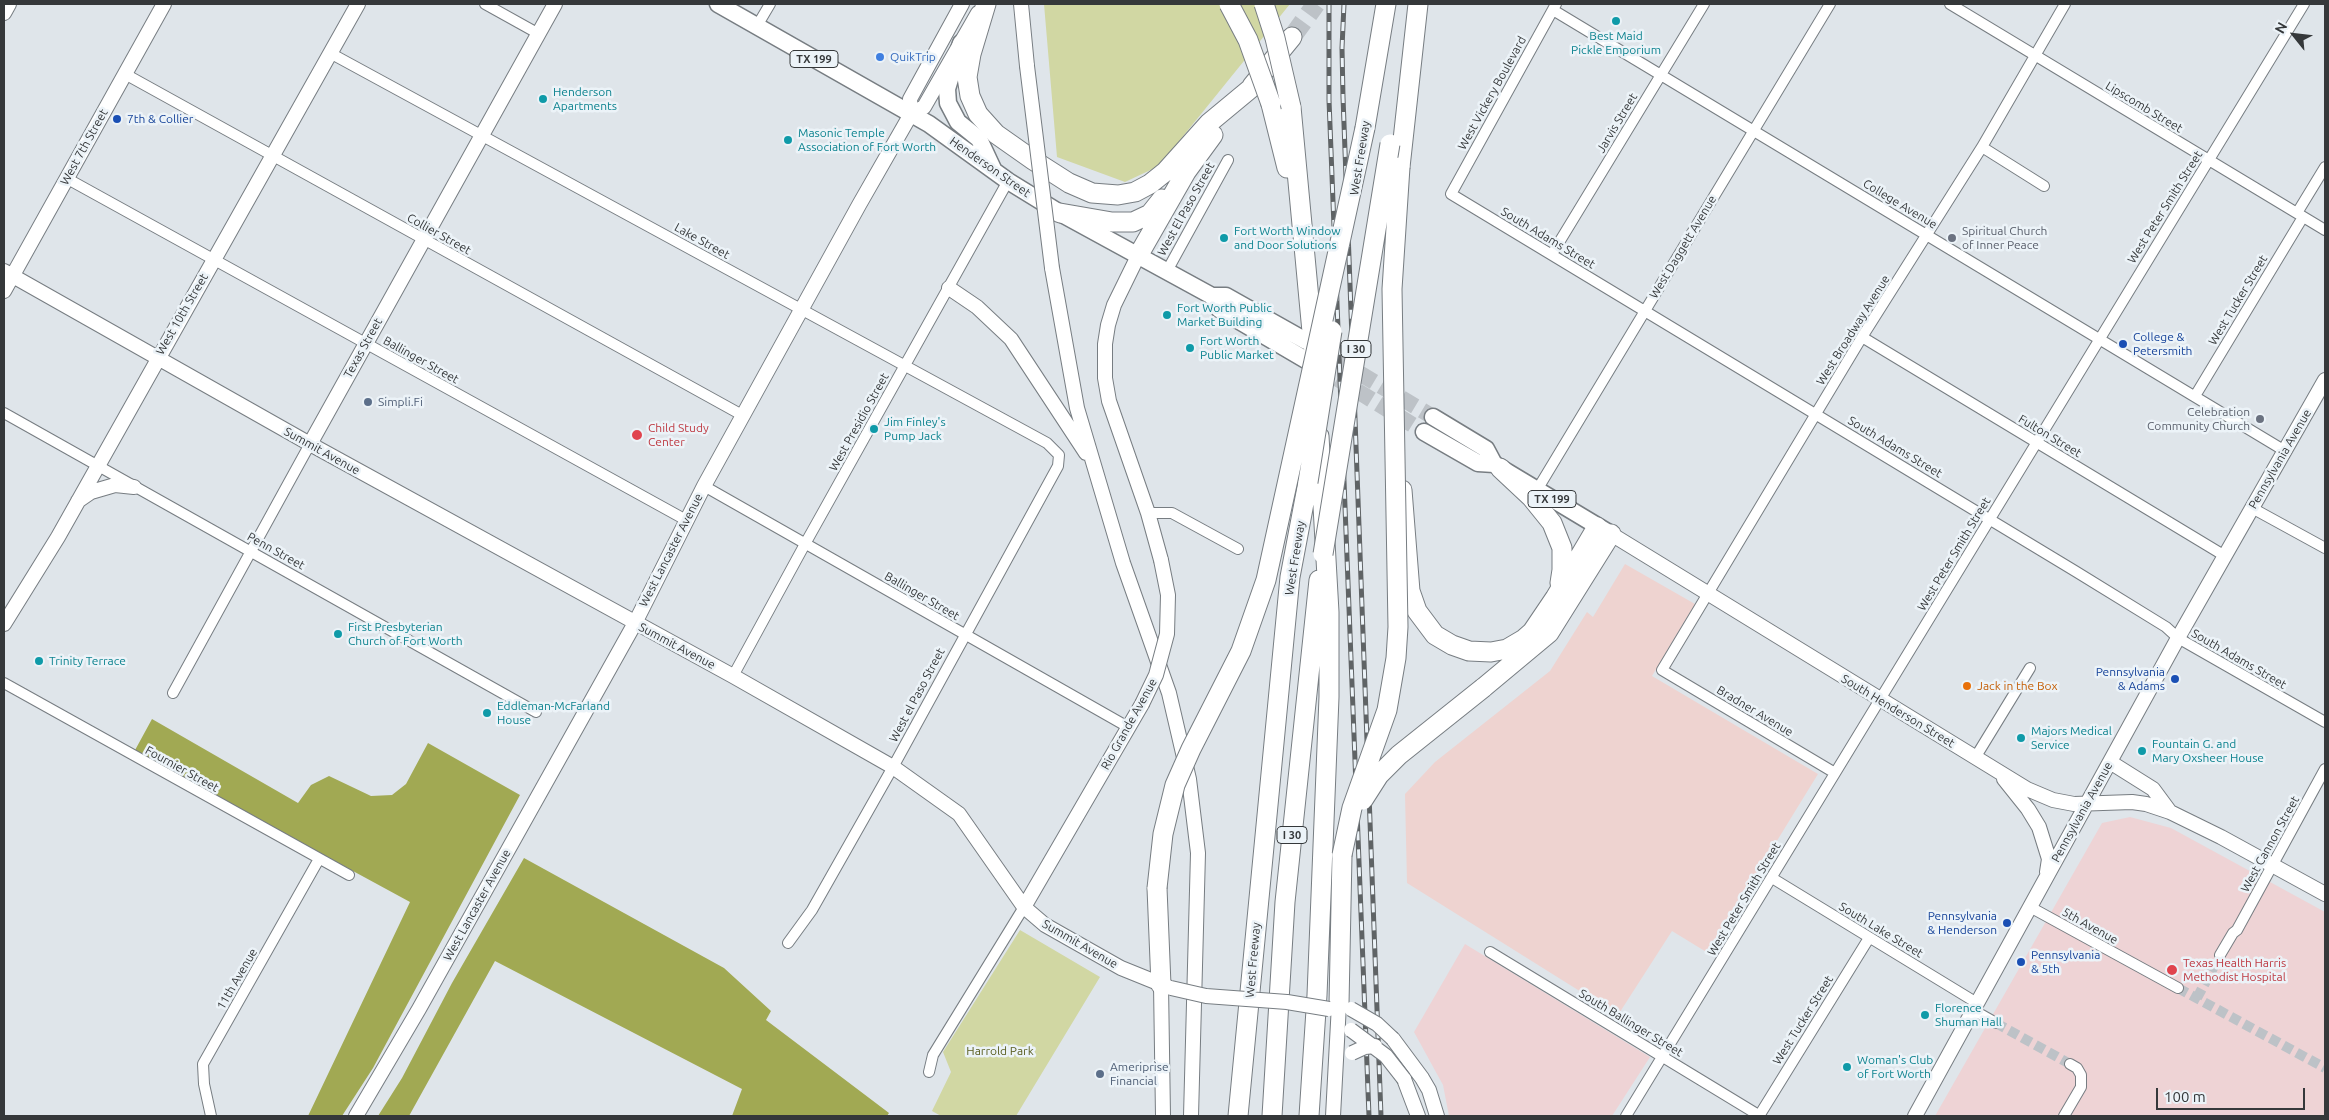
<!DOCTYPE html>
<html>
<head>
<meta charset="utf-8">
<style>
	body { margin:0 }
	#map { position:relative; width:2329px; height:1120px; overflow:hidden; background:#dfe5ea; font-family:Ubuntu,sans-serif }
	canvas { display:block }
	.frame { position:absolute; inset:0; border:5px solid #35383a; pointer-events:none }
	.north { position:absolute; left:2269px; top:10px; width:50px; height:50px; -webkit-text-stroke:4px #ecf3f8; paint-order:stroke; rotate:299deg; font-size:14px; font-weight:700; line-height:20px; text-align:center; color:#35383a }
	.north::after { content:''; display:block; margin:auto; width:18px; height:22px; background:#35383a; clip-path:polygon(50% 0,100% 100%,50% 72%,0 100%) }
	.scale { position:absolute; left:2156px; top:1088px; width:149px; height:22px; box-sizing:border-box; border:2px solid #35383a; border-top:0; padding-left:6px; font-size:15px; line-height:18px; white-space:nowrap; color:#35383a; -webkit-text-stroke:4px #ecf3f8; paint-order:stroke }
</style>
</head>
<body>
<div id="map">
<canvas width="2329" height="1120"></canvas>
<div class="frame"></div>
<div class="north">N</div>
<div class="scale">100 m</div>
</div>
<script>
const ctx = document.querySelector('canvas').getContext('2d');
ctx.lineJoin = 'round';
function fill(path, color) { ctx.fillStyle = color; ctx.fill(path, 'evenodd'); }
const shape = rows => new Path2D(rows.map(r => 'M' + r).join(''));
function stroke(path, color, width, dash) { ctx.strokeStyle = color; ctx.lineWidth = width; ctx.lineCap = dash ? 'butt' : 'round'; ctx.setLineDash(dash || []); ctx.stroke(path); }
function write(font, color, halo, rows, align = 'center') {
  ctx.font = font + ' Ubuntu,sans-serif'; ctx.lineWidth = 5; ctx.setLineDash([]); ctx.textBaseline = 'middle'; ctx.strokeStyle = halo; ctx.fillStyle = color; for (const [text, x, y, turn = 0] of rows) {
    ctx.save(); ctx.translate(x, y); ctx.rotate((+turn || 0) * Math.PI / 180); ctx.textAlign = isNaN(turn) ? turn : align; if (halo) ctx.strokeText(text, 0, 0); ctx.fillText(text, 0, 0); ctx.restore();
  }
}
fill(shape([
	[1625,564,1695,604,1652,676,1818,774,1708,953,1672,931,1618,1015,1407,883,1405,794,1435,762,1550,671,1587,612,1593,617]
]), '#eed3d0');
fill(shape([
	[2130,817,2171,828,2325,912,2325,1116,1935,1116,2102,823],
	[1465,944,1650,1057,1612,1116,1449,1116,1443,1085,1414,1032]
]), '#eed3d5');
fill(shape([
	[1044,4,1290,4,1159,166,1125,182,1057,157],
	[1020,930,1100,977,1016,1116,941,1116,932,1111,951,1072,943,1052]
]), '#d1d7a3');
fill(shape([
	[152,719,298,803,311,785,329,776,371,796,392,795,406,784,428,743,520,795,373,1068,342,1116,308,1116,410,902,134,752],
	[524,858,724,968,771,1011,766,1020,889,1113,887,1116,732,1116,742,1089,495,961,409,1116,378,1116,402,1078,452,983]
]), '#a1a953');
stroke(shape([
	[2178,988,2325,1068],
	[2197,998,2220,955],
	[1996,1023,2070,1064]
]), '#bdc2c7', 10, [10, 5]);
stroke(shape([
	[1319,349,1433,417],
	[1317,366,1424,432]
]), '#bdc2c7', 16, [16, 8]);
stroke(shape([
	[1292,37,1316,4]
]), '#bdc2c7', 19, [19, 9]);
const street = shape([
	[485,4,539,34],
	[1556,4,1451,194,2075,571,2166,627,2178,638,2325,722],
	[1950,4,2325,230],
	[1553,10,2285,451],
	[757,26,770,4],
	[330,53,1047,443,1059,455,1058,466,893,767,812,910,788,943],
	[125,74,742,415],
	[1982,147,2044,186],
	[66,178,686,520],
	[2297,213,2325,167],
	[1552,254,1704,4],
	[1167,271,1228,160],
	[1862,337,2225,556],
	[2195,396,2303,217],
	[4,413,536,712],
	[704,486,1128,727],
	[1537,490,1830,4],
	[2252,508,2325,548],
	[1148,513,1172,513,1238,549],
	[733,676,805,544,1008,181],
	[4,683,349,875],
	[173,693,310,444],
	[1975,758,2030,668],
	[1835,773,1662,670,1862,337,1982,147,2065,4],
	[1772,878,1977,1003],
	[2030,907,2178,988],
	[1490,952,1760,1116],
	[2220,955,2233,933,2237,930,2325,769],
	[1973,1010,1996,1023],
	[929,1072,933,1055,1024,907],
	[211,1116,204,1084,203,1064,319,859],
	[1626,1116,2304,4],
	[1759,1116,1869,938],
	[2064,1116,2081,1087,2081,1075,2077,1068,2070,1064]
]);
const secondary = shape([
	[1021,4,1027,66],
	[4,13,9,4],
	[911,114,910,99,962,4],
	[1138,256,1114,305,1108,325,1105,344,1105,378,1109,401,1148,513,1161,560],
	[1052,268,1077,408,1123,563,1169,693,1189,779,1198,853,1191,1116],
	[4,271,310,444,733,676,893,767,959,814,1024,907,1045,925,1121,968,1168,987],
	[949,288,977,307,1011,339,1086,453],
	[4,291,164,4],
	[310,444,555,4],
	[78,501,91,492,115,485,134,487],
	[1611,534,2027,789,2053,800,2074,804,2132,802,2146,804,2170,812,2221,837,2325,894],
	[4,624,58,537,358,4],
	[2110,762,2153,789,2170,812],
	[2004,779,2028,809,2039,827,2049,859,2047,872],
	[1024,907,1142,704],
	[1161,985,1163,1116],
	[1393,1039,1422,1078,1429,1090,1437,1116],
	[1404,1079,1418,1116],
	[356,1116,419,1009,635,623,704,486,859,205,911,114,924,107,978,13],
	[1333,1116,1339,1004],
	[1915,1116,2178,638,2325,380]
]);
const primary = shape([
	[718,4,929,124,1008,181,1060,213,1212,296,1226,296,1306,341],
	[961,43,947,89,948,103,958,122,979,139,993,169],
	[1212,296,1219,309,1306,360],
	[1433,417,1486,449,1494,464],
	[1424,432,1478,463,1494,464,1609,533]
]);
const highway = shape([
	[986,4,971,54,967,77,970,96,978,114,996,134,1033,160,1069,183,1092,193,1118,195,1135,192,1150,184,1165,172,1209,123,1250,89],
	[1252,86,1292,37],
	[1271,104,1287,168],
	[1291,107,1314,353],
	[1365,128,1386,4],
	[1400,167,1418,4],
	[1060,213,1112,222,1133,222,1150,214,1162,199],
	[1138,256,1186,172,1213,135],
	[1500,468,1531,497,1552,523,1562,548,1562,570,1560,583],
	[1402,490,1410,591,1417,611,1435,635,1452,645,1469,651,1491,652,1507,649,1524,639,1532,632,1555,598,1597,527],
	[1483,688,1549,633,1611,534],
	[1157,888,1161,985],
	[1339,1004,1342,855],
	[1238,1116,1290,577,1308,482],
	[1272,1116,1285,902,1319,580],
	[1309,1116,1317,995,1329,697,1329,612,1319,436]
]);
stroke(street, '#777d82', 12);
stroke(secondary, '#777d82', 16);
stroke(primary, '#777d82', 19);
stroke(highway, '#777d82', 21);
stroke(street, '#fff', 10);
stroke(secondary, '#fff', 14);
stroke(primary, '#fff', 16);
stroke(highway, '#fff', 19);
const rail = shape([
	[1329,4,1329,100,1369,1116],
	[1344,4,1342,48,1343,97,1381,1116]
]);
stroke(rail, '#5f6365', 5);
stroke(rail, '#ecf3f8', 3, [9]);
const secondaryBridge = shape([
	[1027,66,1052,268],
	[1142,704,1156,675,1167,634,1168,595,1161,560],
	[1171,988,1206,996,1287,1002,1329,1009],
	[1351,1009,1377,1024,1393,1039],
	[1351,1030,1386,1056,1404,1079],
	[1352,1053,1365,1047,1375,1046]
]);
const highwayBridge = shape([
	[1229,4,1248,40,1271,104],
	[1264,4,1275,38,1291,107],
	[1308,482,1332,331],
	[1323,554,1390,144],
	[1363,800,1379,775,1399,755,1483,688],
	[1342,855,1352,808,1387,710,1396,658,1398,627,1392,289,1400,167],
	[1157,888,1163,834,1175,785,1191,749,1241,651,1266,580,1365,128]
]);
stroke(secondaryBridge, '#777d82', 16, []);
stroke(highwayBridge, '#777d82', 21, []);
stroke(secondaryBridge, '#fff', 14);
stroke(highwayBridge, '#fff', 19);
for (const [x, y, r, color] of [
	[1616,21,5,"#0f9aa8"],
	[880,57,5,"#3f7fe0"],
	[543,99,5,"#0f9aa8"],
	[117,119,5,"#1a4fb4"],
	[788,140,5,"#0f9aa8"],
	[1224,238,5,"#0f9aa8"],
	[1952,238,5,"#6b7280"],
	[1167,315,5,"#0f9aa8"],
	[2123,344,5,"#1a4fb4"],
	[1190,348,5,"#0f9aa8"],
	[368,402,5,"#5c6f8a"],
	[2260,419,5,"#6b7280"],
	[874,429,5,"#0f9aa8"],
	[637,435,6,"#e0444e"],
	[338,634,5,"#0f9aa8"],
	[39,661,5,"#0f9aa8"],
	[2175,679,5,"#1a4fb4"],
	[1967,686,5,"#e8710a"],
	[487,713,5,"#0f9aa8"],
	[2021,738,5,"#0f9aa8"],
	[2142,751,5,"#0f9aa8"],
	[2007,923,5,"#1a4fb4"],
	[2021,962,5,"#1a4fb4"],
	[2172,970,6,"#e0444e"],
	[1925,1015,5,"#0f9aa8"],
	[1847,1067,5,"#0f9aa8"],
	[1100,1074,5,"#5c6f8a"]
]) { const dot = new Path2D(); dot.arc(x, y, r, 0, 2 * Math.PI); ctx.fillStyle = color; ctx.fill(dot); stroke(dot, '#ecf3f8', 2); }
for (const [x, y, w] of [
	[814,59,48],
	[1356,349,30],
	[1552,499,48],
	[1292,835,30]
]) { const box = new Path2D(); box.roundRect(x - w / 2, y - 8.5, w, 17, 4); ctx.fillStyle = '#ecf3f8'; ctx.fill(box); stroke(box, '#35383a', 1); }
write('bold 11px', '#35383a', null, [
	["TX 199",814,59],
	["I 30",1356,349],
	["TX 199",1552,499],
	["I 30",1292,835]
]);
write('12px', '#0d838f', '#ecf3f8', [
	["Best Maid",1616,36,"center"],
	["Pickle Emporium",1616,50,"center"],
	["Henderson",553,92],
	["Apartments",553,106],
	["Masonic Temple",798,133],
	["Association of Fort Worth",798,147],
	["Fort Worth Window",1234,231],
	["and Door Solutions",1234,245],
	["Fort Worth Public",1177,308],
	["Market Building",1177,322],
	["Fort Worth",1200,341],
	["Public Market",1200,355],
	["Jim Finley's",884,422],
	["Pump Jack",884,436],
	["First Presbyterian",348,627],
	["Church of Fort Worth",348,641],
	["Trinity Terrace",49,661],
	["Eddleman-McFarland",497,706],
	["House",497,720],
	["Majors Medical",2031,731],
	["Service",2031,745],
	["Fountain G. and",2152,744],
	["Mary Oxsheer House",2152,758],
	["Florence",1935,1008],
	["Shuman Hall",1935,1022],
	["Woman's Club",1857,1060],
	["of Fort Worth",1857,1074]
], 'left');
write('12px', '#366cbe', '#ecf3f8', [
	["QuikTrip",890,57]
], 'left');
write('12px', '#35383a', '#ecf3f8', [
	["West Vickery Boulevard",1492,93,-61],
	["Lipscomb Street",2144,107,31],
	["Jarvis Street",1617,123,-59],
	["West 7th Street",84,147,-61],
	["West Freeway",1360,158,-81],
	["Henderson Street",990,167,35],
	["College Avenue",1900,204,31],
	["West Peter Smith Street",2165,207,-58],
	["West El Paso Street",1186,209,-61],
	["Collier Street",439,234,29],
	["South Adams Street",1548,238,31],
	["Lake Street",702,241,29],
	["West Daggett Avenue",1683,247,-59],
	["West Tucker Street",2238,300,-59],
	["West 10th Street",182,314,-60],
	["West Broadway Avenue",1853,330,-58],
	["Texas Street",363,348,-61],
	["Ballinger Street",421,360,29],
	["West Presidio Street",859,422,-61],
	["Fulton Street",2050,436,31],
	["South Adams Street",1895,447,31],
	["Summit Avenue",322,451,29],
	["Pennsylvania Avenue",2280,459,-60],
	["West Lancaster Avenue",671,550,-63],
	["Penn Street",276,551,29],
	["West Peter Smith Street",1954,554,-59],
	["West Freeway",1295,558,-81],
	["Ballinger Street",922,596,30],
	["Summit Avenue",677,646,28],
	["South Adams Street",2239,659,30],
	["West el Paso Street",917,695,-62],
	["Bradner Avenue",1755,711,31],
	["South Henderson Street",1898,711,31],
	["Rio Grande Avenue",1129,724,-61],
	["Fournier Street",182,769,29],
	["Pennsylvania Avenue",2082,812,-61],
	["West Cannon Street",2270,844,-61],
	["West Peter Smith Street",1744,899,-59],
	["West Lancaster Avenue",477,905,-61],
	["5th Avenue",2090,926,29],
	["South Lake Street",1881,930,31],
	["Summit Avenue",1080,944,30],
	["West Freeway",1253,960,-85],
	["11th Avenue",237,979,-60],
	["West Tucker Street",1803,1020,-58],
	["South Ballinger Street",1631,1023,31]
]);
write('12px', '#164399', '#ecf3f8', [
	["7th & Collier",127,119],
	["College &",2133,337],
	["Petersmith",2133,351],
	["Pennsylvania",2165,672,"right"],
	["& Adams",2165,686,"right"],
	["Pennsylvania",1997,916,"right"],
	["& Henderson",1997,930,"right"],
	["Pennsylvania",2031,955],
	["& 5th",2031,969]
], 'left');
write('12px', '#5b616d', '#ecf3f8', [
	["Spiritual Church",1962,231],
	["of Inner Peace",1962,245],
	["Celebration",2250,412,"right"],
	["Community Church",2250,426,"right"]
], 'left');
write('12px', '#4e5e75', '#ecf3f8', [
	["Simpli.Fi",378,402],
	["Ameriprise",1110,1067],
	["Financial",1110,1081]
], 'left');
write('12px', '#be3a42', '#ecf3f8', [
	["Child Study",648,428],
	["Center",648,442],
	["Texas Health Harris",2183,963],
	["Methodist Hospital",2183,977]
], 'left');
write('12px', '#c56008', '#ecf3f8', [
	["Jack in the Box",1977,686]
], 'left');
write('12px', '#585c1e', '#ecf3f8', [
	["Harrold Park",1000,1051]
]);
</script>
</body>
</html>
